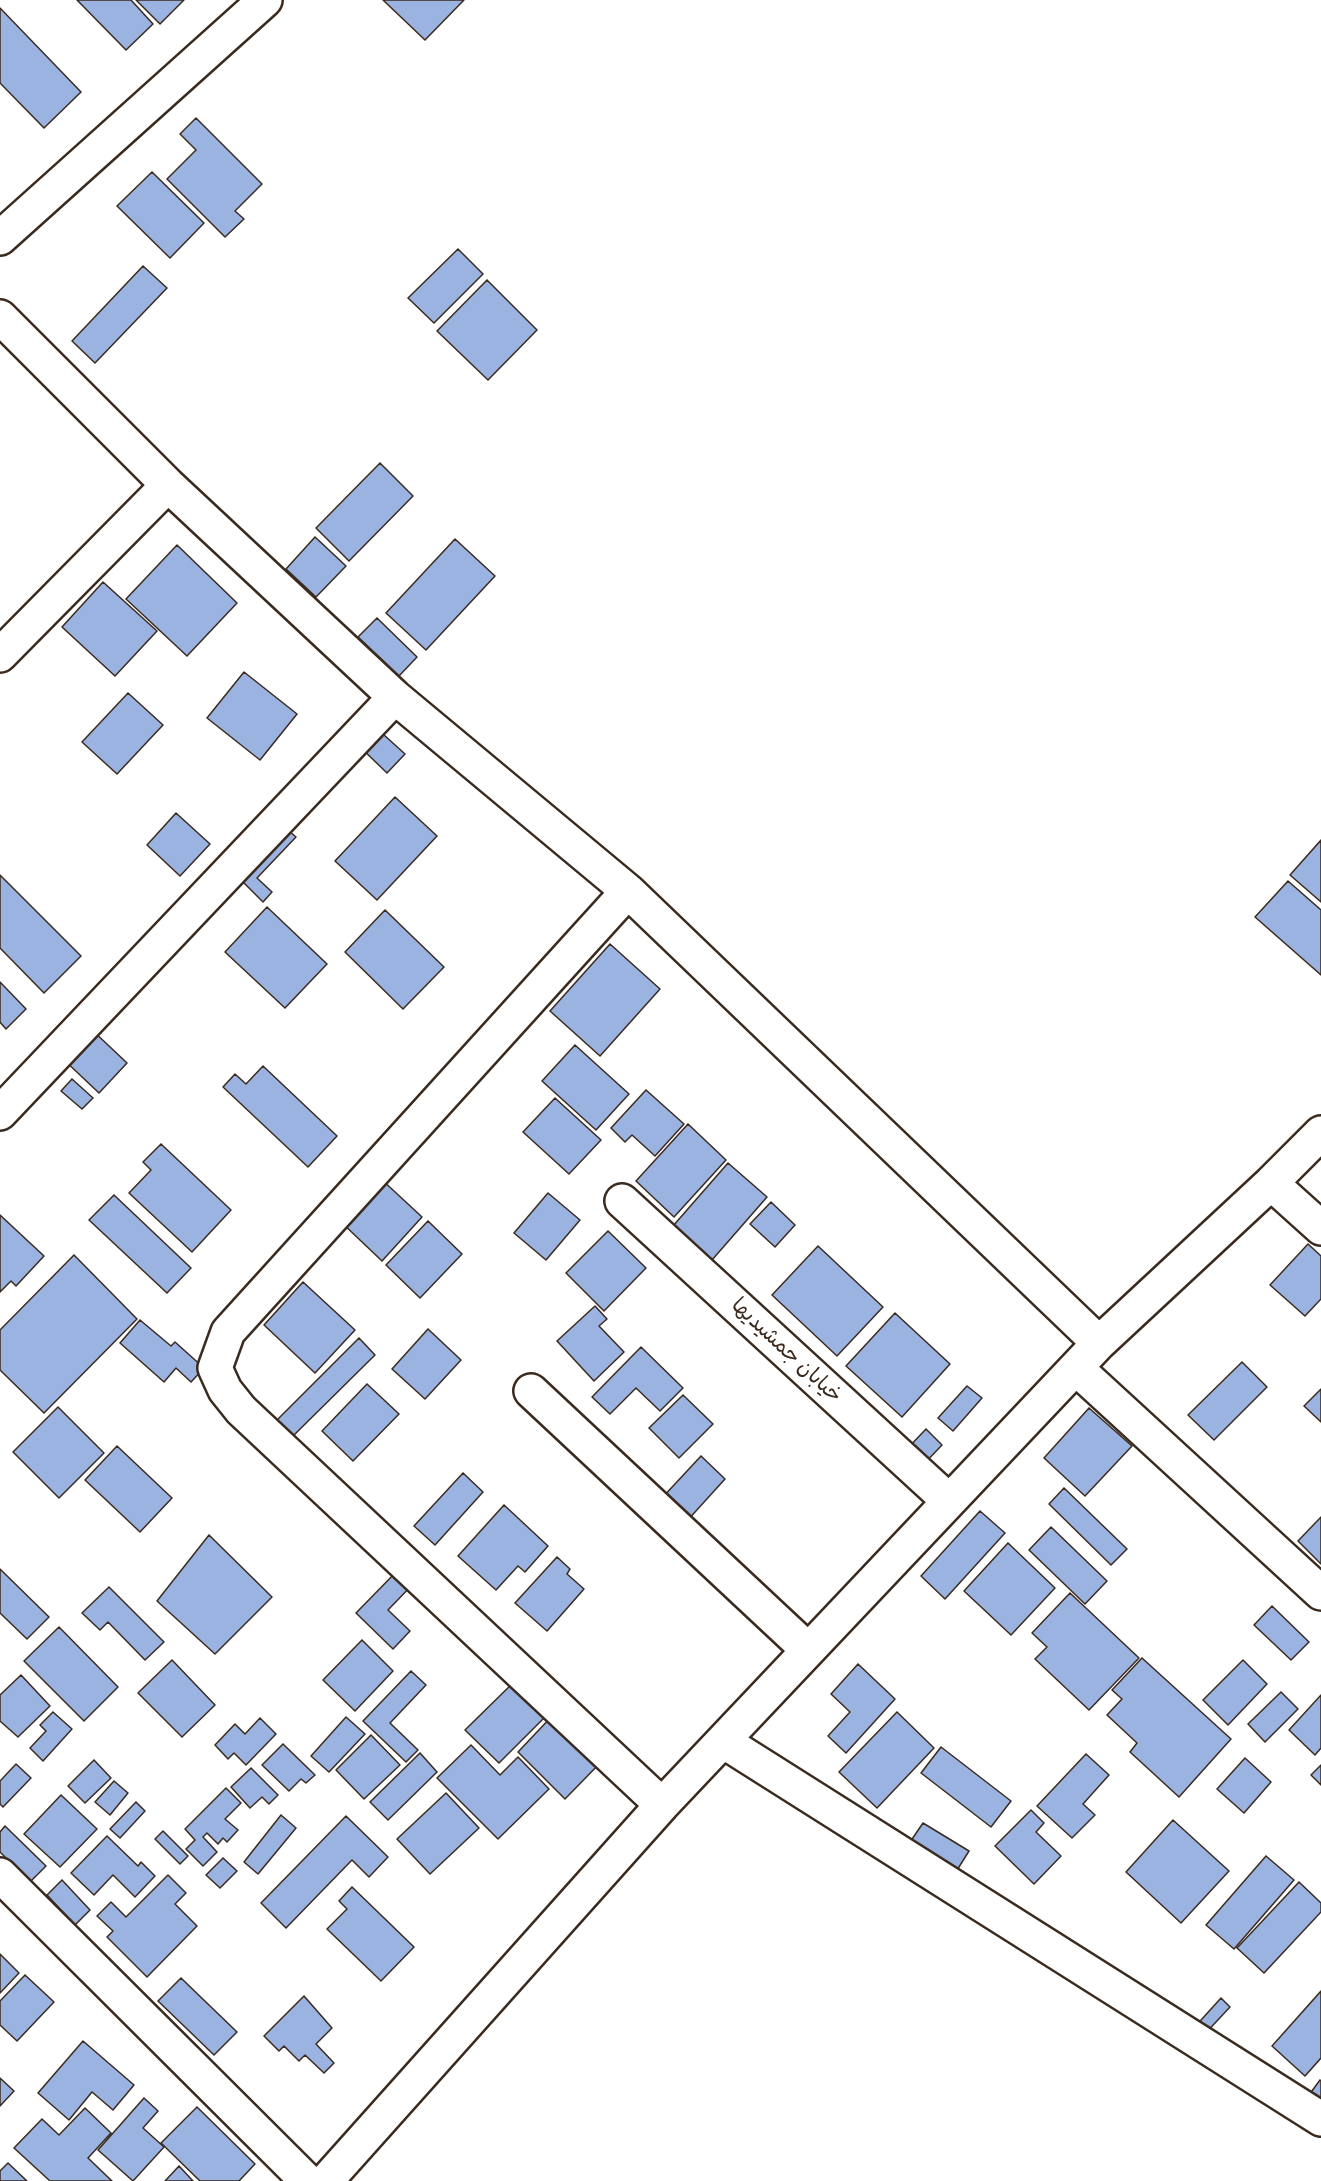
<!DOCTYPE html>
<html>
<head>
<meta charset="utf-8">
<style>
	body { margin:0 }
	canvas { display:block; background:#fff }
</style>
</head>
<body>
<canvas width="1321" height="2181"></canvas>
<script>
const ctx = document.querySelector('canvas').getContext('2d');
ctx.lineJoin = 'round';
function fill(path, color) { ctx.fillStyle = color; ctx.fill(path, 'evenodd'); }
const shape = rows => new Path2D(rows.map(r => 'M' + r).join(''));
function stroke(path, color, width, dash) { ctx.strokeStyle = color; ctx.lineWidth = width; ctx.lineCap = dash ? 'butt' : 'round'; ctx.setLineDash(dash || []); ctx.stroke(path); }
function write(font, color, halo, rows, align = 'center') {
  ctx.font = font + ' Pangolin,"Playpen Sans Arabic",sans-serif'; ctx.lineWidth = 6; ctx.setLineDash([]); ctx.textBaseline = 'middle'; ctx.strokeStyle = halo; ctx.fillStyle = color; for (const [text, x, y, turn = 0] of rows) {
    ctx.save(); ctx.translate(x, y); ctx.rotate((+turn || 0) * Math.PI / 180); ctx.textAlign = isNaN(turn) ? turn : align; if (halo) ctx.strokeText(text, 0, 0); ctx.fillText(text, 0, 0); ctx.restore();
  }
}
const building = shape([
	[77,0,131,0,153,24,126,50,77,0],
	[136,0,184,0,160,24,136,0],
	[383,0,464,0,425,40,383,0],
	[0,8,81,92,44,128,0,83,0,8],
	[196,118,262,184,235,211,244,219,225,237,167,179,196,150,180,134,196,118],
	[152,172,204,223,170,258,117,206,152,172],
	[458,249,483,274,434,323,408,298,458,249],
	[143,266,167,288,95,363,72,341,143,266],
	[487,280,537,330,488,380,437,331,487,280],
	[380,463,413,496,349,561,316,528,380,463],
	[315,537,346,566,316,597,286,569,315,537],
	[455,539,495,576,426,650,386,613,455,539],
	[177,545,237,603,187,656,126,599,177,545],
	[103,582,157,631,115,676,62,627,103,582],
	[377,618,417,657,399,676,358,637,377,618],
	[244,672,297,714,260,760,207,718,244,672],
	[128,693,163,725,117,774,82,742,128,693],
	[373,725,405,754,387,773,356,743,373,725],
	[395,797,437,836,377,900,335,861,395,797],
	[176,813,210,844,180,876,147,845,176,813],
	[280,823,296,837,257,878,272,892,263,902,233,872,280,823],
	[1321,840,1321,902,1290,875,1321,840],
	[0,875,81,956,44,993,0,948,0,875],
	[1288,881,1321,910,1321,975,1255,917,1288,881],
	[267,907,327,964,285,1008,225,952,267,907],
	[385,910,444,967,403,1009,345,952,385,910],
	[610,944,660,989,600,1056,550,1011,610,944],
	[0,982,26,1009,6,1029,0,1022,0,982],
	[90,1028,127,1063,99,1093,62,1058,90,1028],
	[575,1045,629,1094,596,1130,542,1081,575,1045],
	[263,1066,337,1136,308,1167,223,1087,235,1074,246,1084,263,1066],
	[72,1079,93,1098,82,1109,61,1091,72,1079],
	[646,1090,684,1124,655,1156,632,1135,625,1142,611,1128,646,1090],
	[555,1098,601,1140,569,1174,523,1132,555,1098],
	[688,1124,726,1160,674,1217,636,1181,688,1124],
	[161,1144,231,1210,192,1252,129,1193,151,1170,143,1162,161,1144],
	[728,1163,767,1197,712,1260,673,1226,728,1163],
	[380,1178,422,1217,382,1261,340,1221,380,1178],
	[548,1193,580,1220,546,1260,514,1233,548,1193],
	[114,1195,191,1268,167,1293,89,1220,114,1195],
	[771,1202,795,1225,775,1247,750,1224,771,1202],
	[0,1215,44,1256,16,1286,11,1281,0,1292,0,1215],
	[428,1221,462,1254,420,1298,386,1265,428,1221],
	[608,1231,646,1268,604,1311,566,1273,608,1231],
	[1308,1244,1321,1256,1321,1299,1305,1316,1270,1285,1308,1244],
	[818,1246,883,1307,837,1356,772,1295,818,1246],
	[74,1255,137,1319,44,1413,0,1370,0,1330,74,1255],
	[303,1282,355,1330,315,1373,264,1325,303,1282],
	[595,1306,607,1319,599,1326,624,1352,594,1381,557,1341,595,1306],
	[895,1313,950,1364,902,1417,846,1366,895,1313],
	[140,1320,171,1346,175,1342,204,1368,191,1382,176,1368,164,1382,120,1343,140,1320],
	[428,1329,461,1360,425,1399,392,1369,428,1329],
	[359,1338,375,1355,293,1436,277,1420,359,1338],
	[641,1347,683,1388,660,1411,636,1388,610,1414,592,1397,641,1347],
	[1242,1362,1267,1387,1214,1440,1188,1415,1242,1362],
	[367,1384,399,1414,353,1461,322,1431,367,1384],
	[967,1386,982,1398,953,1431,938,1418,967,1386],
	[1321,1389,1321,1422,1304,1406,1321,1389],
	[683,1395,713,1424,679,1458,649,1428,683,1395],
	[58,1407,104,1453,59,1498,13,1452,58,1407],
	[1089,1408,1132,1446,1085,1496,1044,1458,1089,1408],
	[926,1429,942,1445,921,1467,905,1451,926,1429],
	[117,1446,172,1498,140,1532,85,1480,117,1446],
	[701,1456,725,1479,686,1522,661,1499,701,1456],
	[463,1473,483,1492,435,1545,414,1526,463,1473],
	[1064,1488,1127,1549,1111,1565,1049,1504,1064,1488],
	[504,1505,548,1546,525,1572,518,1566,496,1590,458,1556,504,1505],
	[980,1511,1005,1533,945,1599,921,1576,980,1511],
	[1321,1517,1321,1564,1298,1541,1321,1517],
	[1051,1527,1107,1581,1085,1604,1029,1550,1051,1527],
	[209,1535,272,1597,215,1654,157,1601,209,1535],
	[1008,1543,1055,1588,1011,1635,964,1591,1008,1543],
	[557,1557,570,1569,567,1574,584,1589,547,1631,515,1603,557,1557],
	[0,1569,49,1617,27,1639,0,1613,0,1569],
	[399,1569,414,1583,388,1610,410,1631,393,1649,356,1613,399,1569],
	[109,1587,164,1642,145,1660,108,1622,100,1630,82,1613,109,1587],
	[1070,1593,1139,1658,1089,1710,1035,1659,1047,1647,1032,1633,1070,1593],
	[1272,1606,1309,1642,1291,1660,1254,1625,1272,1606],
	[59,1627,118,1687,84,1721,24,1661,59,1627],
	[362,1640,393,1671,355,1711,323,1680,362,1640],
	[1142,1658,1231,1739,1179,1797,1130,1752,1137,1743,1107,1715,1122,1699,1112,1690,1142,1658],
	[172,1660,215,1705,182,1737,138,1693,172,1660],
	[1243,1660,1267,1684,1228,1725,1203,1700,1243,1660],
	[858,1664,895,1699,846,1753,828,1736,850,1712,831,1694,858,1664],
	[411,1671,426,1685,390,1723,418,1750,406,1762,363,1721,411,1671],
	[21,1675,50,1706,18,1737,0,1721,0,1695,21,1675],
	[517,1679,550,1712,499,1763,465,1730,517,1679],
	[1281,1692,1298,1709,1265,1742,1248,1724,1281,1692],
	[1321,1695,1321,1748,1315,1755,1289,1730,1321,1695],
	[53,1712,72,1729,43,1761,30,1748,46,1731,40,1725,53,1712],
	[897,1712,934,1748,877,1808,839,1772,897,1712],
	[554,1714,602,1761,565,1799,518,1752,554,1714],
	[346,1717,365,1734,329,1772,311,1756,346,1717],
	[260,1718,276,1734,246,1765,234,1753,228,1759,215,1745,235,1724,245,1734,260,1718],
	[371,1735,400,1765,364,1799,336,1770,371,1735],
	[283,1744,315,1775,306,1783,301,1779,289,1791,262,1765,283,1744],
	[471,1745,500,1775,518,1757,549,1789,498,1839,437,1778,471,1745],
	[941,1747,1011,1801,991,1827,921,1773,941,1747],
	[420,1753,437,1772,388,1820,370,1802,420,1753],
	[1086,1754,1109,1775,1083,1804,1095,1815,1072,1838,1037,1806,1086,1754],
	[1245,1758,1271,1782,1244,1813,1217,1789,1245,1758],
	[94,1760,111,1778,85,1803,68,1786,94,1760],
	[16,1764,31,1778,3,1807,0,1804,0,1781,16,1764],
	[1321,1765,1321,1785,1311,1775,1321,1765],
	[251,1768,278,1795,269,1804,262,1797,250,1808,231,1787,251,1768],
	[114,1781,128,1793,110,1815,95,1802,114,1781],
	[226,1788,241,1803,225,1819,238,1830,227,1842,223,1838,218,1844,207,1833,203,1837,217,1852,203,1866,186,1849,195,1840,185,1829,226,1788],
	[446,1793,479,1828,430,1874,397,1839,446,1793],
	[61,1795,97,1829,60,1867,24,1834,61,1795],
	[136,1802,145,1811,120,1838,110,1829,136,1802],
	[1031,1810,1044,1823,1036,1832,1061,1856,1034,1884,995,1846,1031,1810],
	[281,1815,296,1828,258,1874,244,1862,281,1815],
	[346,1816,388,1857,369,1877,352,1860,286,1928,261,1903,346,1816],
	[1173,1820,1229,1871,1181,1923,1126,1872,1173,1820],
	[923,1823,969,1851,954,1875,908,1845,923,1823],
	[5,1826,46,1866,30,1882,0,1852,0,1832,5,1826],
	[163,1831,188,1856,180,1864,155,1839,163,1831],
	[107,1836,138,1866,141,1862,155,1876,135,1897,113,1875,94,1895,71,1873,107,1836],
	[1266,1856,1294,1880,1234,1949,1206,1925,1266,1856],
	[223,1858,237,1871,220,1888,206,1875,223,1858],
	[168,1875,186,1893,175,1904,197,1926,147,1977,107,1937,113,1931,97,1916,111,1902,126,1917,168,1875],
	[62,1880,90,1910,75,1925,47,1895,62,1880],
	[1299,1882,1321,1903,1321,1912,1264,1973,1237,1948,1299,1882],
	[352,1887,414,1947,381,1981,327,1929,347,1909,339,1901,352,1887],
	[0,1954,19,1973,0,1993,0,1954],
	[25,1975,54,2002,17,2041,0,2025,0,2001,25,1975],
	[181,1978,237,2032,214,2055,158,2001,181,1978],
	[1321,1991,1321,2058,1305,2076,1272,2046,1321,1991],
	[304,1996,332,2028,316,2044,334,2063,324,2073,305,2055,299,2061,284,2046,279,2051,264,2036,304,1996],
	[1221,1998,1230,2007,1201,2038,1192,2030,1221,1998],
	[83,2041,134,2085,113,2110,92,2092,69,2120,38,2093,83,2041],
	[0,2078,14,2091,0,2106,0,2078],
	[1320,2080,1321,2081,1321,2110,1306,2099,1320,2080],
	[144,2098,158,2111,143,2128,164,2147,133,2181,98,2150,144,2098],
	[197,2107,255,2164,239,2181,200,2181,161,2143,197,2107],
	[85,2108,111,2133,88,2158,112,2181,50,2181,14,2148,42,2119,59,2135,85,2108],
	[8,2163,27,2181,0,2181,0,2171,8,2163],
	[179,2166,193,2181,165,2181,179,2166]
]);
fill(building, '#9ab3e0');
stroke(building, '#3b2a1e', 1.5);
const street = shape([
	[0,238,265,0],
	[0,317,168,485,395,697,628,891,1099,1343],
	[0,655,168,485],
	[628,891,228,1332,215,1368,225,1390,241,1410,662,1805],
	[0,1113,395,697],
	[1271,1183,1321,1228],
	[622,1201,949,1501],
	[1076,1368,1321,1593],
	[531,1391,808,1650],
	[723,1741,1321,2119],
	[0,1875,307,2181],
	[326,2181,662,1805,1099,1343,1271,1183,1321,1133]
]);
stroke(street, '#3b2a1e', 38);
stroke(street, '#fff', 33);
write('21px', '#3b2a1e', '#fff', [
	["خیابان جمشیدیها",786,1351,43]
]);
</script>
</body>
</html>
